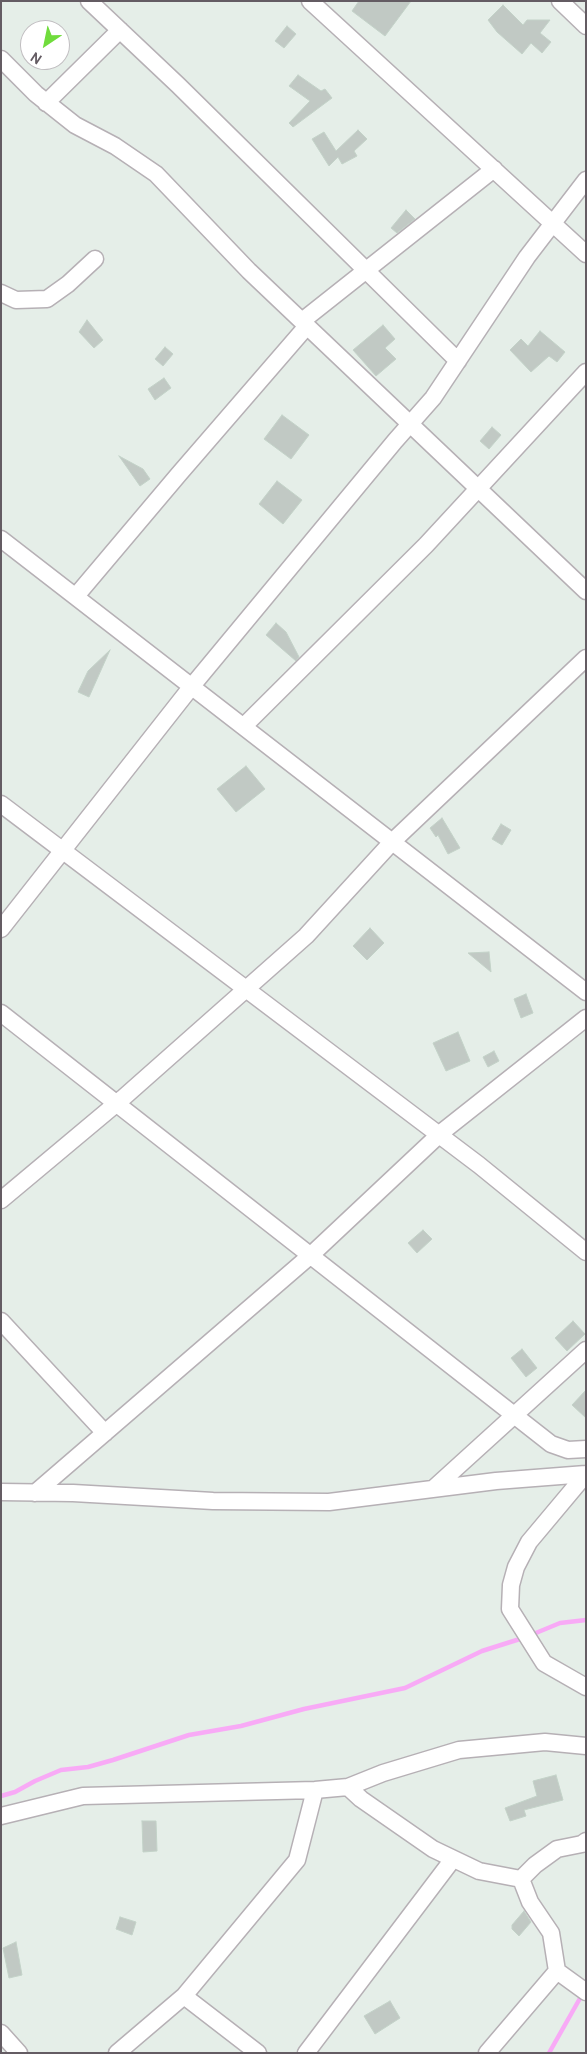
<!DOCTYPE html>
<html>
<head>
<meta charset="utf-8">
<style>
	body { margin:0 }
	#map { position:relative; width:587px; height:2054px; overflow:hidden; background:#e5eee8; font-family:Overpass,sans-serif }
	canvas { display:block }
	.frame { position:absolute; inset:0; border:2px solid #645c63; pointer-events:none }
	.north { position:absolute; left:20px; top:20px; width:50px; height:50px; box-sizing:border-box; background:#fff; border:1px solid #c1bec1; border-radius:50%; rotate:214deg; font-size:14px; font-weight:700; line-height:20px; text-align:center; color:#645c63 }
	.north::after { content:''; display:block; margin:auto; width:18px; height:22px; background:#70dc3c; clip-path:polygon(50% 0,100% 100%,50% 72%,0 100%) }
</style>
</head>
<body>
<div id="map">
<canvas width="587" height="2054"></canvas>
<div class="frame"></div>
<div class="north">N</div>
</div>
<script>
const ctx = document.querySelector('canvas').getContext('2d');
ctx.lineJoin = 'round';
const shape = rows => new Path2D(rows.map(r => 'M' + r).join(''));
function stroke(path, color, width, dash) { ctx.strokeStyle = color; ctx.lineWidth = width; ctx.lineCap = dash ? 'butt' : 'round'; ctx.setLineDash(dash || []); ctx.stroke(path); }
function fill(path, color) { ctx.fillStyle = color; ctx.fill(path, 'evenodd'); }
stroke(shape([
	[531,1635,560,1623,586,1620],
	[1,1796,15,1792,35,1781,61,1770,88,1767,113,1760,189,1735,241,1726,304,1709,405,1688,482,1651,523,1638],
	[549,2053,583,1993]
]), '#f8aaf6', 4.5);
const building = shape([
	[359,1,411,1,385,36,352,11,359,1],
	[503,5,523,25,527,20,550,20,540,33,551,42,542,53,531,43,522,54,497,32,488,20,503,5],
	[287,26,296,34,284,48,275,41,287,26],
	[298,75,321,91,325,89,332,98,293,127,289,123,310,101,289,86,298,75],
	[358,130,367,139,354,151,357,156,342,164,338,157,329,166,312,139,324,132,336,151,358,130],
	[406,210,415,219,397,233,391,228,406,210],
	[87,320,103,340,94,348,79,332,87,320],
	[383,325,395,339,385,348,396,359,376,376,353,350,383,325],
	[540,331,565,352,557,362,549,356,531,372,510,350,521,339,528,346,540,331],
	[165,347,173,354,163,366,155,359,165,347],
	[164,378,171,388,155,400,148,389,164,378],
	[282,415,309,435,291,459,264,439,282,415],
	[492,427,501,435,489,449,480,441,492,427],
	[119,456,143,469,150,479,140,486,119,456],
	[277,481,302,500,283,524,259,504,277,481],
	[276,623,286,632,299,657,296,661,266,635,276,623],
	[110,650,89,697,78,692,88,671,110,650],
	[246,766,265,789,236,812,217,789,246,766],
	[442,818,460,848,448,854,438,835,436,837,430,828,442,818],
	[501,824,511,830,502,845,492,839,501,824],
	[370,928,384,943,367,960,353,946,370,928],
	[489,952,491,972,468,953,489,952],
	[526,994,533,1013,521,1018,514,999,526,994],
	[458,1032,470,1061,446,1071,433,1043,458,1032],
	[494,1051,499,1061,488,1067,483,1057,494,1051],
	[423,1230,432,1239,417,1253,408,1243,423,1230],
	[573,1321,585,1334,567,1351,555,1338,573,1321],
	[522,1349,537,1368,526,1377,511,1358,522,1349],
	[586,1390,586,1418,572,1405,586,1390],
	[556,1775,563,1800,524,1810,526,1816,510,1821,505,1808,537,1796,533,1781,556,1775],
	[142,1821,156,1821,157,1851,143,1852,142,1821],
	[524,1911,531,1922,519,1936,512,1929,512,1925,524,1911],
	[120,1917,136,1922,132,1935,116,1929,120,1917],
	[16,1942,22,1975,9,1978,3,1948,16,1942],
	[390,2001,400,2018,375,2034,364,2016,390,2001]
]);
fill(building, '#c1c9c4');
stroke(building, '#c3d2c8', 1);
const minor = shape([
	[89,1,178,85,458,361],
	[310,1,586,254],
	[560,1,586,26],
	[1,59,36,94,75,125,115,146,156,174,249,271,586,591],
	[46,103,120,30],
	[1,293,16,300,47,299,68,284,95,259],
	[302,321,494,169],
	[1,539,586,992],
	[76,596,179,474,307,326],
	[244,726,426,545,586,372],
	[1,804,479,1165,586,1252],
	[1,929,192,686,395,441,433,398,527,257,586,180],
	[1,1013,551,1444,568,1450,586,1449],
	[1,1200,123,1098,306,936,392,842,586,658],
	[1,1321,105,1433],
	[586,1474,529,1542,516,1567,511,1585,510,1609,544,1663,586,1687],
	[433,1489,586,1350],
	[1,1492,73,1493,213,1501,329,1502,496,1481,586,1474],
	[35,1493,311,1255,442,1132,586,1018],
	[348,1787,361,1799,433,1849,479,1871,521,1879],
	[1,1816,83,1796,315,1790,348,1787,383,1773,459,1750,545,1742,586,1746],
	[586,1841,582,1844,557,1849,535,1865,521,1879,530,1902,551,1933,557,1971,586,1992],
	[1,2033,19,2053],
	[117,2053,184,1996],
	[258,2053,184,1996,297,1860,315,1790],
	[306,2053,453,1859],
	[487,2053,557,1971]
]);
stroke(minor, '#b6b0b5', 19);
stroke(minor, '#fff', 16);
</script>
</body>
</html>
